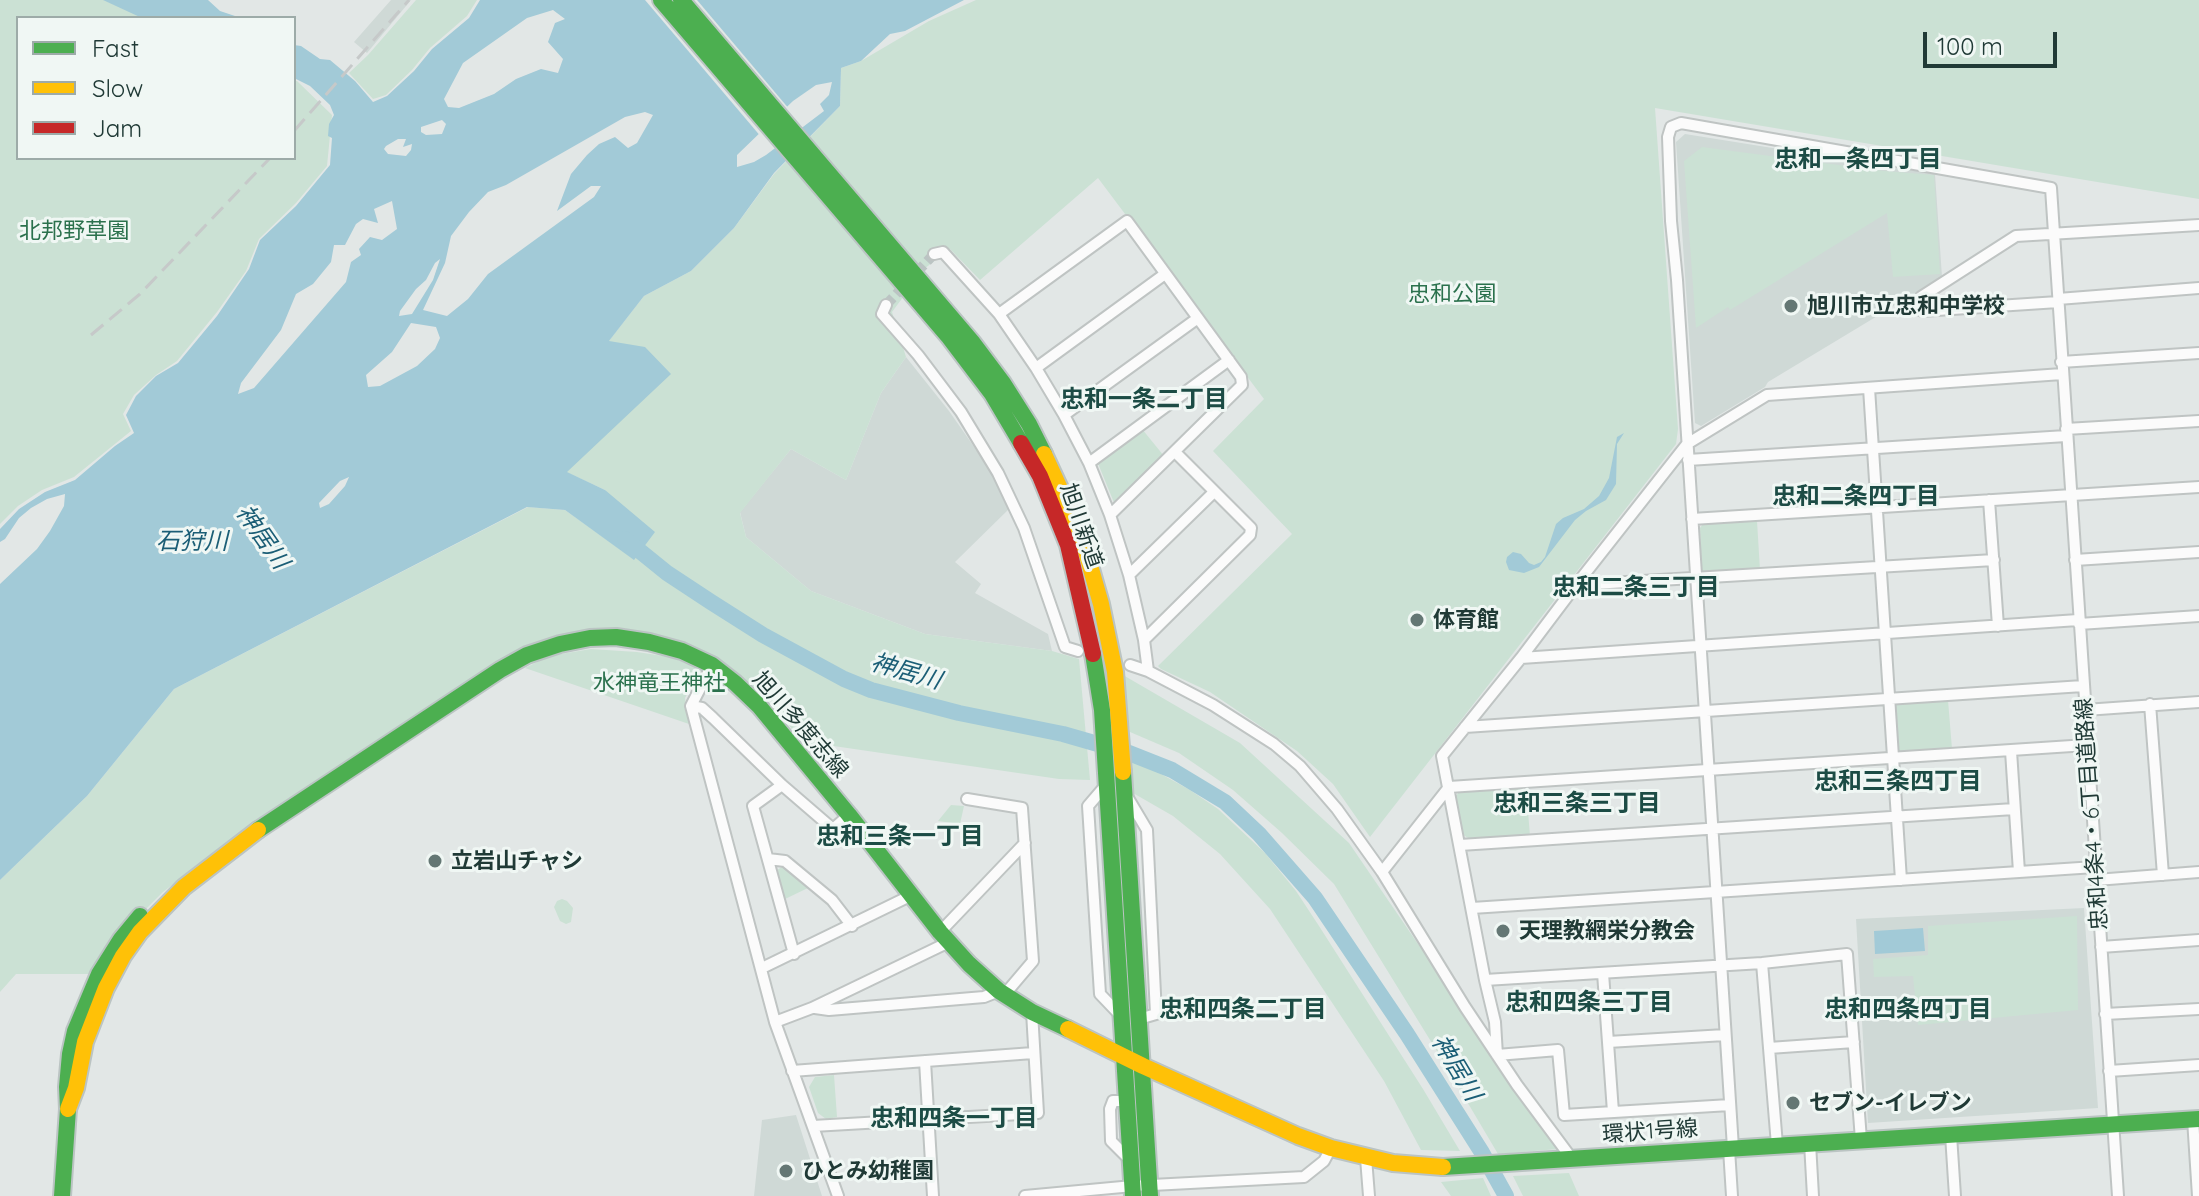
<!DOCTYPE html>
<html>
<head>
<meta charset="utf-8">
<style>
	body { margin:0 }
	#map { position:relative; width:2199px; height:1196px; overflow:hidden; background:#e2e7e6; font-family:Quicksand,sans-serif }
	canvas { display:block }
	.legend { position:absolute; left:16px; top:16px; width:280px; height:144px; box-sizing:border-box; background:#f0f7f4; border:2px solid #9daba8; margin:0; padding:10px 14px; list-style:none; font-size:24px; color:#203a36 }
	.legend li { display:flex; align-items:center; gap:16px; height:40px }
	.legend b { width:40px; border:2px solid #9daba8 }
	.scale { position:absolute; left:1923px; top:32px; width:134px; height:36px; box-sizing:border-box; border:4px solid #203a36; border-top:0; padding-left:10px; font-size:24px; line-height:28px; white-space:nowrap; color:#203a36; -webkit-text-stroke:6px #f0f7f4; paint-order:stroke }
</style>
</head>
<body>
<div id="map">
<canvas width="2199" height="1196"></canvas>
<ul class="legend">
<li><b style="height:10px;background:#4caf50"></b>Fast</li>
<li><b style="height:10px;background:#ffc107"></b>Slow</li>
<li><b style="height:10px;background:#c62828"></b>Jam</li>
</ul>
<div class="scale">100 m</div>
</div>
<script>
const ctx = document.querySelector('canvas').getContext('2d');
ctx.lineJoin = 'round';
function fill(path, color) { ctx.fillStyle = color; ctx.fill(path, 'evenodd'); }
const shape = rows => new Path2D(rows.map(r => 'M' + r).join(''));
function stroke(path, color, width, dash) { ctx.strokeStyle = color; ctx.lineWidth = width; ctx.lineCap = dash ? 'butt' : 'round'; ctx.setLineDash(dash || []); ctx.stroke(path); }
function write(font, color, halo, rows, align = 'center') {
  ctx.font = font + ' Quicksand,"Noto Sans JP",sans-serif'; ctx.lineWidth = 6; ctx.setLineDash([]); ctx.textBaseline = 'middle'; ctx.strokeStyle = halo; ctx.fillStyle = color; for (const [text, x, y, turn = 0] of rows) {
    ctx.save(); ctx.translate(x, y); ctx.rotate((+turn || 0) * Math.PI / 180); ctx.textAlign = isNaN(turn) ? turn : align; if (halo) ctx.strokeText(text, 0, 0); ctx.fillText(text, 0, 0); ctx.restore();
  }
}
fill(shape([
	[391,0,411,0,367,53,354,42],
	[1685,134,1935,174,1942,277,1768,382,1765,387,1701,426,1695,423,1676,142],
	[906,357,949,411,1000,484,1010,508,955,562,981,584,975,593,1048,634,1052,651,925,634,811,591,746,537,740,512,791,449,846,480,881,393],
	[2084,908,2098,1108,1868,1123,1856,919],
	[796,1115,822,1196,754,1196,762,1120]
]), '#cfd9d6');
fill(shape([
	[0,0,104,0,146,18,18,18,18,158,294,158,294,81,297,81,332,115,327,166,296,203,259,239,246,271,217,312,177,361,156,375,134,395,123,414,131,431,74,477,42,490,18,506,0,524],
	[416,0,477,0,467,16,430,48,412,70,386,95,373,99,349,73,368,55],
	[976,0,2199,0,2199,199,1655,108,1678,429,1676,444,1370,837,1333,784,1297,751,1210,692,1161,669,1158,666,1292,534,1213,451,1264,399,1098,178,980,280,950,249,924,269,892,312,906,357,881,393,846,480,791,449,740,513,746,537,811,591,925,634,1052,651,1079,659,1090,780,1059,779,820,744,811,754,769,699,735,683,712,665,616,637,527,655,190,871,163,892,139,916,99,974,16,974,0,992,0,880,87,796,174,689,528,507,565,510,634,559,605,490,566,472,608,342,644,296,691,271,734,228,774,174,840,106,841,68,861,61,929,21],
	[1702,147,1884,171,1934,175,1940,274,1893,277,1887,213,1730,310,1728,307,1696,328,1684,161],
	[1142,429,1164,456,1115,505,1097,461],
	[1757,521,1760,570,1702,574,1700,528,1703,524],
	[591,649,637,652,670,657,701,669,685,698,689,724,525,668,549,656],
	[1123,675,1240,743,1349,843,1558,1149,1498,1154,1443,1061,1334,884,1282,833,1233,790,1179,753,1130,732],
	[1948,700,1952,749,1899,753,1895,705],
	[1132,758,1190,790,1218,809,1265,853,1296,891,1319,926,1423,1089,1460,1151,1421,1150,1384,1081,1270,909,1220,854,1173,816,1133,793],
	[1526,787,1530,836,1471,840,1462,834,1455,797,1460,791],
	[951,805,964,806,960,824,938,821],
	[783,866,810,887,783,900,776,871],
	[562,899,567,901,573,908,571,922,566,924,560,921,554,907,557,901],
	[2077,916,2078,1010,1918,1025,1913,976,1874,977,1873,959,1928,955,1928,926],
	[834,1075,837,1117,826,1119,818,1113,809,1087,815,1077],
	[1569,1173,1579,1196,1523,1196,1513,1176],
	[1483,1178,1491,1196,1451,1196,1441,1182]
]), '#cbe1d4');
fill(shape([
	[103,0,208,0,220,11,238,17,254,18,142,18],
	[480,0,964,0,905,31,890,34,861,61,841,68,840,106,774,173,734,228,691,271,644,296,609,341,645,347,671,374,567,472,605,490,655,532,634,560,565,510,527,507,174,689,87,796,0,880,0,584,37,549,50,531,64,506,65,494,47,499,31,508,19,518,5,539,0,542,0,529,19,509,45,492,75,480,115,446,134,433,126,415,136,396,156,376,178,363,217,316,249,269,260,240,296,206,330,165,332,138,328,136,329,124,334,115,330,105,310,86,294,78,294,45,301,46,320,59,330,60,355,81,373,102,387,96,414,71,432,49,469,18],
	[553,10,565,19,555,23,548,42,563,59,558,73,541,69,516,79,494,94,459,108,448,107,444,99,463,63,527,18],
	[832,82,829,95,820,104,824,111,766,155,754,162,737,167,737,155,793,101,816,85],
	[645,112,653,115,637,143,628,148,615,137,599,144,587,155,571,174,557,211,591,186,601,186,594,197,488,274,468,299,447,316,423,310,445,263,451,236,469,212,488,192,506,185,625,117],
	[442,120,446,124,442,134,426,135,421,132,421,127],
	[398,139,406,139,403,147,412,144,411,150,406,156,388,154,384,149,386,146],
	[392,201,397,229,382,240,370,237,359,249,361,255,351,262,346,282,254,388,238,394,241,383,281,330,296,294,313,284,331,262,334,245,345,245,356,224,363,219,378,223,374,209],
	[440,259,433,280,412,314,399,316,400,311,416,289,426,280,435,263],
	[411,323,436,327,440,338,435,349,417,366,380,386,368,387,366,375,392,352],
	[349,477,345,486,329,504,320,508,319,503,340,481],
	[1624,433,1617,444,1616,484,1606,500,1586,511,1575,520,1539,567,1524,573,1509,570,1506,562,1507,557,1513,552,1521,554,1529,563,1534,565,1541,562,1545,557,1556,524,1563,518,1584,509,1599,496,1609,478,1617,437],
	[1923,928,1925,951,1875,954,1874,931]
]), '#a2cad7');
fill(shape([
	[645,0,697,0,790,110,762,138]
]), '#e2e7e6');
stroke(shape([
	[625,539,667,573,711,602,763,635,844,679,871,690,959,713,1063,734,1129,753,1172,770,1225,802,1259,834,1315,898,1407,1034,1481,1151,1506,1196]
]), '#a2cad7', 16);
stroke(shape([
	[886,305,934,254]
]), '#bbc4c3', 10, [10, 5]);
const street = shape([
	[934,254,943,252,999,314,1036,368,1064,415,1089,463,1110,515,1129,575,1144,640,1148,671],
	[2058,299,2199,288],
	[2058,302,1922,311,1921,297,2016,236,2199,225],
	[886,305,882,314,918,355,961,412,998,473,1024,528,1065,647,1078,651],
	[999,314,1127,221,1241,377,1242,385,1110,515],
	[2061,362,2199,353],
	[1036,368,1165,274],
	[1869,388,1901,880],
	[1064,415,1198,318],
	[2066,429,2199,421],
	[1688,460,2066,436],
	[1089,463,1229,360],
	[1989,500,1998,626],
	[1692,519,2199,487],
	[2075,560,2199,552],
	[1129,575,1214,492],
	[1576,585,1994,560],
	[2079,624,2199,616],
	[1144,640,1250,535,1251,528,1175,452],
	[1521,658,2078,620],
	[712,665,691,706,775,1022,838,1196],
	[1130,665,1148,671,1213,705,1274,744,1300,766,1337,809,1382,872,1465,1007,1517,1085,1572,1159],
	[2150,704,2163,875],
	[691,706,702,708,713,718,782,785,833,829,849,815],
	[2085,710,2199,702],
	[1465,727,2083,686],
	[2011,751,2019,872],
	[782,785,753,806,794,954],
	[1106,785,1088,806,1100,994,1121,1016],
	[1128,798,1147,830,1156,1014,1139,1019],
	[967,799,1022,808,1033,961,1005,994],
	[1460,845,2014,809],
	[768,859,785,861,832,900,852,926],
	[1382,872,1449,787,2087,745],
	[2096,880,2199,872],
	[1472,908,2095,867],
	[940,932,1025,843],
	[2101,947,2199,940],
	[1762,963,1777,1145],
	[762,968,912,895],
	[1603,973,1613,1112],
	[1485,980,1762,963,1847,954,1861,1140],
	[815,1008,829,1010,984,997,999,991],
	[2105,1014,2199,1009],
	[775,1022,812,1008,949,942],
	[1608,1042,1725,1035],
	[1769,1048,1854,1042],
	[925,1061,933,1196],
	[792,1071,1033,1053],
	[2109,1071,2199,1065],
	[1128,1101,1113,1101,1110,1109,1111,1141,1130,1160],
	[1730,1105,1564,1115,1558,1050,1497,1055,1495,1022,1485,980,1442,756,1521,658,1576,585,1687,444,1767,395,2062,374],
	[2193,1119,2198,1196],
	[813,1126,1038,1113,1032,1012],
	[1951,1135,1955,1196],
	[1810,1143,1813,1196],
	[1733,1148,1677,280,1671,221,1668,137,1671,127,1681,123,2051,188,2118,1196],
	[1729,1149,1732,1196],
	[1366,1158,1369,1196],
	[1025,1196,1133,1186,1304,1177,1324,1161,1331,1148]
]);
const fast = shape([
	[661,0,948,336,992,394,1021,443],
	[681,0,973,343,1003,383,1029,424,1044,454],
	[1093,654,1102,710,1133,1196],
	[1123,772,1150,1196],
	[258,830,500,670,527,655,560,644,590,638,616,637,649,642,682,651,712,665,735,683,759,706,849,815,940,932,969,964,999,991,1032,1012,1068,1029],
	[1443,1167,2199,1119],
	[62,1196,68,1109,67,1087,70,1054,75,1031,99,974,121,939,140,916]
]);
const slow = shape([
	[1044,454,1081,534,1101,604,1115,672,1123,772],
	[1068,1029,1143,1066,1298,1136,1331,1148,1393,1163,1443,1167],
	[68,1109,76,1088,85,1042,106,988,123,956,140,932,184,887,258,830]
]);
const jam = shape([
	[1021,443,1040,476,1068,545,1093,654]
]);
stroke(street, '#bfc4c3', 14);
stroke(fast, '#bbc4c3', 20);
stroke(slow, '#bbc4c3', 20);
stroke(jam, '#bbc4c3', 20);
stroke(street, '#fbfbfb', 10);
stroke(fast, '#4caf50', 16);
stroke(slow, '#ffc107', 16);
stroke(jam, '#c62828', 16);
stroke(shape([
	[294,131,409,0],
	[91,335,140,294,270,158]
]), '#c6c9c9', 3, [16, 8]);
for (const [x, y, r, color] of [
	[1791,306,8,"#647774"],
	[1417,620,8,"#647774"],
	[435,861,8,"#647774"],
	[1503,931,8,"#647774"],
	[1793,1103,8,"#647774"],
	[786,1171,8,"#647774"]
]) { const dot = new Path2D(); dot.arc(x, y, r, 0, 2 * Math.PI); ctx.fillStyle = color; ctx.fill(dot); stroke(dot, '#f0f7f4', 3); }
write('22px', '#2b714d', '#f0f7f4', [
	["北邦野草園",74,231],
	["忠和公園",1452,294],
	["水神竜王神社",659,683]
]);
write('bold 22px', '#203a36', '#f0f7f4', [
	["旭川市立忠和中学校",1807,306],
	["体育館",1433,620],
	["立岩山チャシ",451,861],
	["天理教網栄分教会",1519,931],
	["セブン-イレブン",1809,1103],
	["ひとみ幼稚園",802,1171]
], 'left');
write('22px', '#203a36', '#f0f7f4', [
	["旭川新道",1081,526,71],
	["旭川多度志線",800,725,49],
	["忠和4条4・6丁目道路線",2092,814,-94],
	["環状1号線",1650,1132,-4]
]);
write('bold 24px', '#1c4c45', '#f0f7f4', [
	["忠和一条四丁目",1858,160],
	["忠和一条二丁目",1144,400],
	["忠和二条四丁目",1856,497],
	["忠和二条三丁目",1636,588],
	["忠和三条四丁目",1898,782],
	["忠和三条三丁目",1577,804],
	["忠和三条一丁目",900,837],
	["忠和四条三丁目",1589,1003],
	["忠和四条二丁目",1243,1010],
	["忠和四条四丁目",1908,1010],
	["忠和四条一丁目",954,1119]
]);
write('italic 24px', '#1b5e76', '#f0f7f4', [
	["神居川",262,537,55],
	["石狩川",192,542],
	["神居川",906,672,16],
	["神居川",1456,1068,59]
]);
</script>
</body>
</html>
